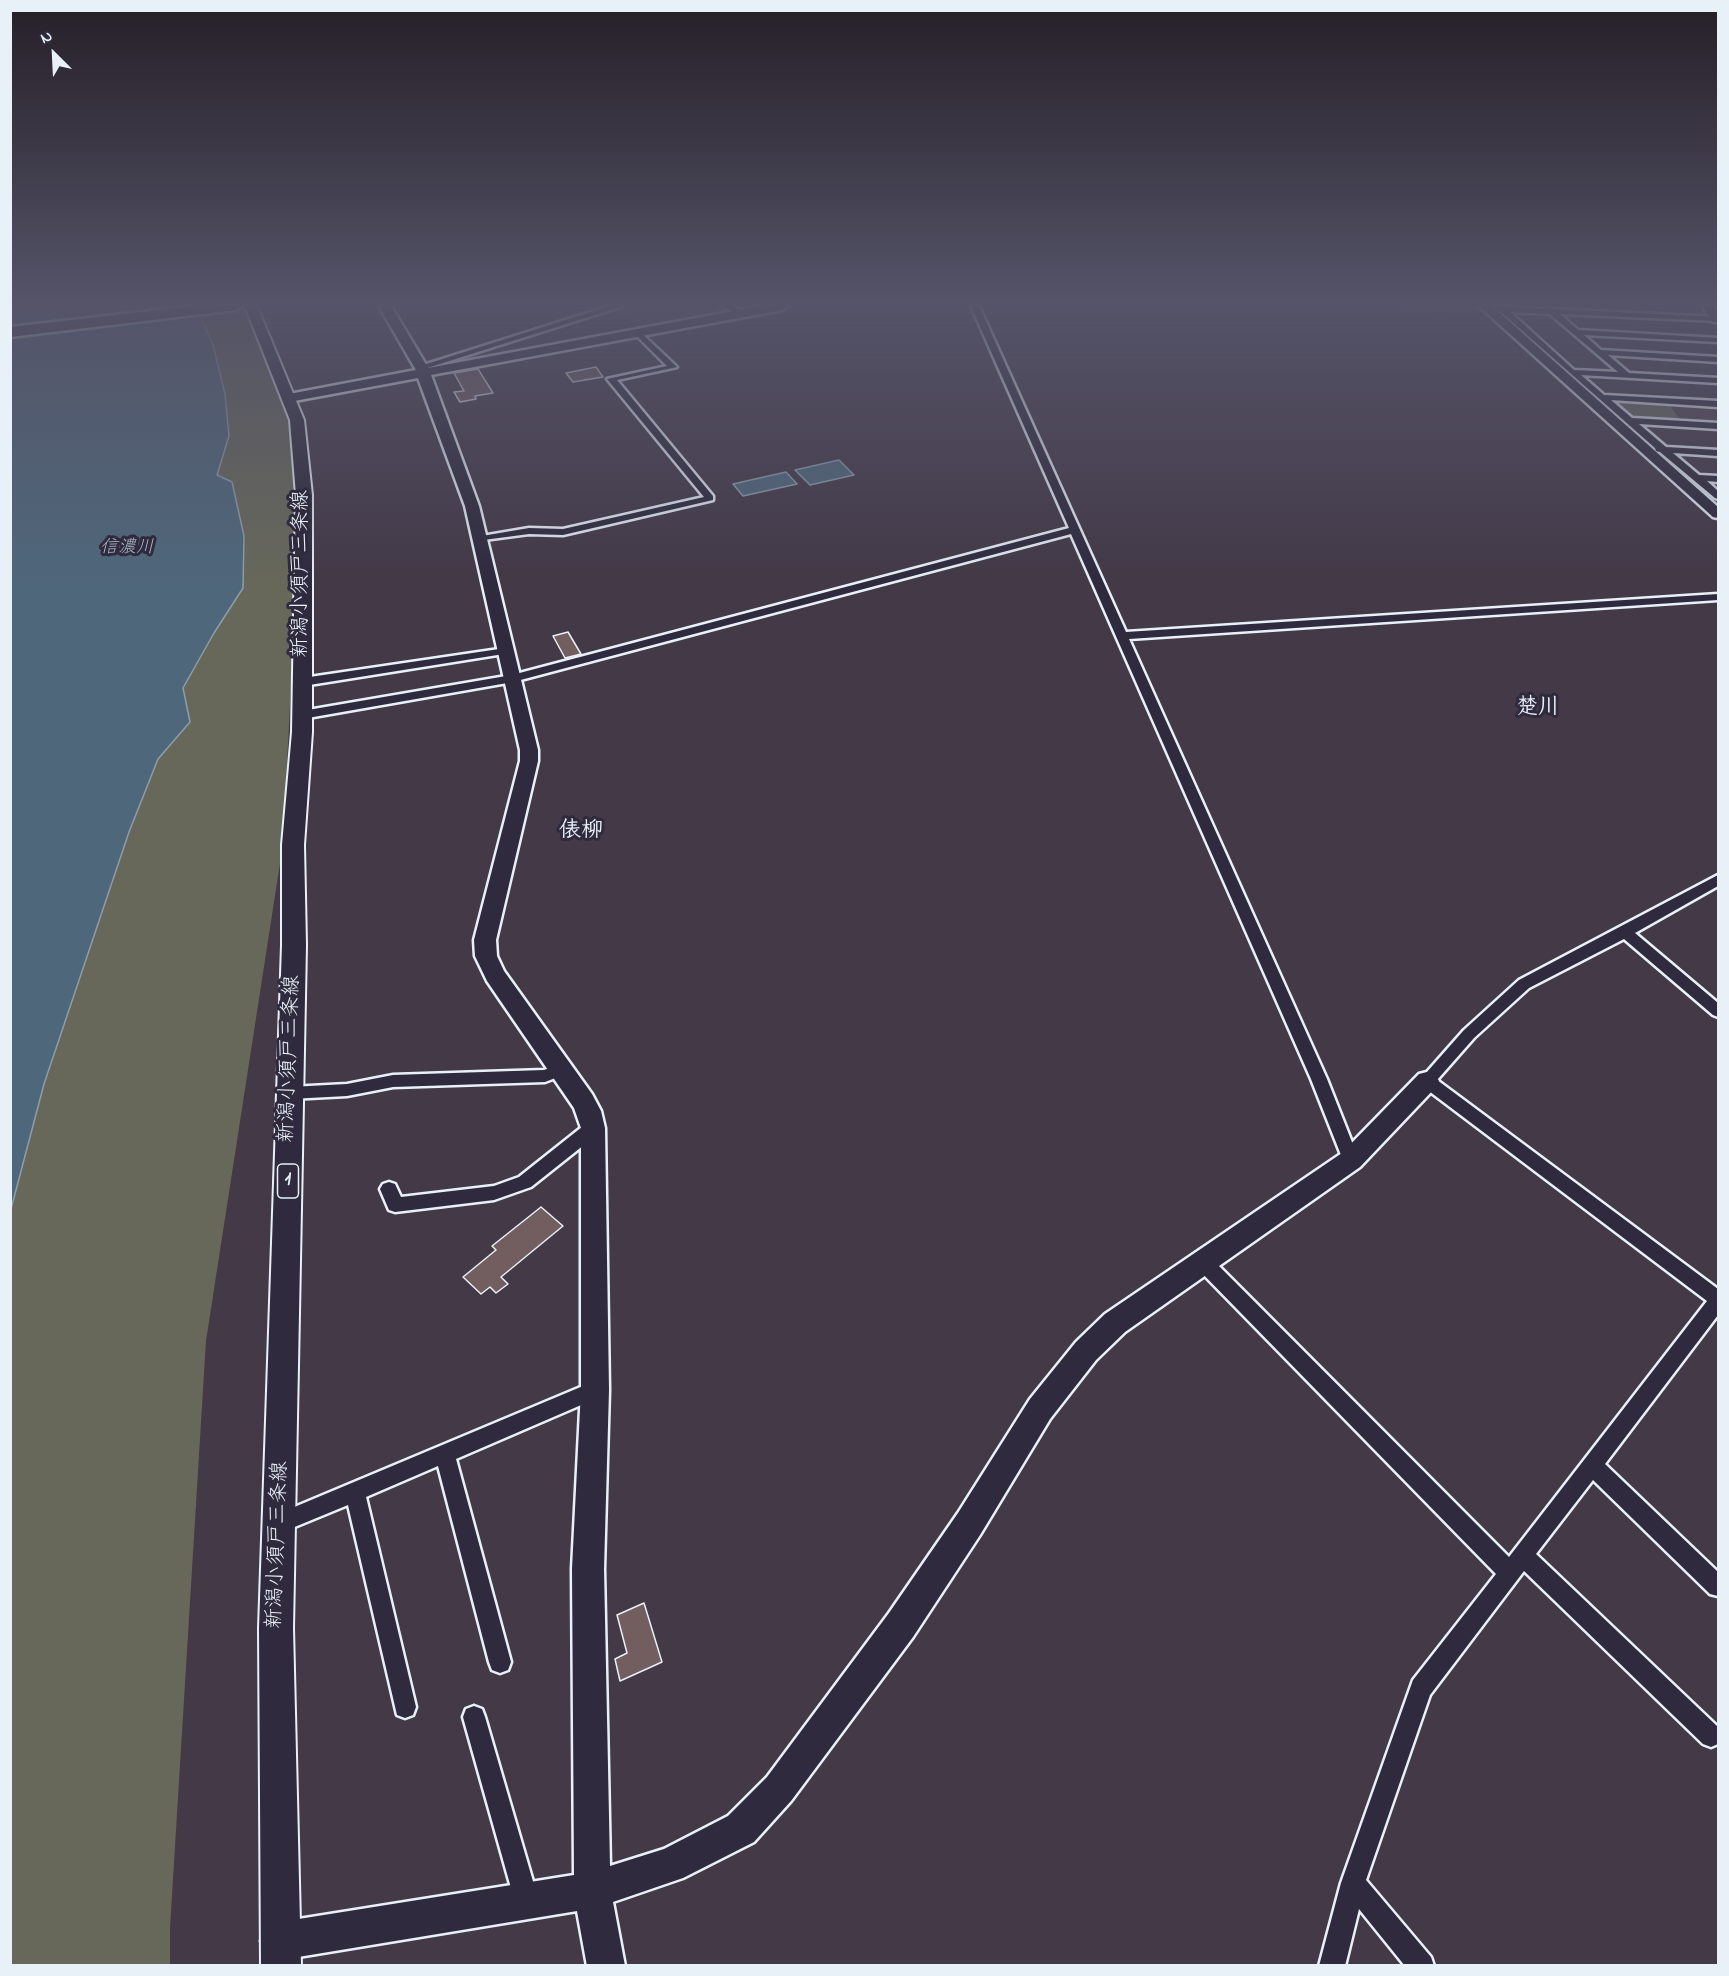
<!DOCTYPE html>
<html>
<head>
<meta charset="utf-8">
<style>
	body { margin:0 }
	#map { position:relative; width:1729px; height:1976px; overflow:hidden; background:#433947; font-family:"Indie Flower",sans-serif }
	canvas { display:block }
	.frame { position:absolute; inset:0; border:12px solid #e8f1f8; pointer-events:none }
	.north { position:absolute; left:24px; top:24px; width:60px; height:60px; -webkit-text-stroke:4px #2f2a3d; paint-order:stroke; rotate:336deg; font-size:16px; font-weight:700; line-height:24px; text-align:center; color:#e8f1f8 }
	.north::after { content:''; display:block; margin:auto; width:21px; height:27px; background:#e8f1f8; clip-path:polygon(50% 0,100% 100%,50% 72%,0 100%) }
</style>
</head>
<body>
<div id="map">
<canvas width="1729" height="1976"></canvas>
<div class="frame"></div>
<div class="north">N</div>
</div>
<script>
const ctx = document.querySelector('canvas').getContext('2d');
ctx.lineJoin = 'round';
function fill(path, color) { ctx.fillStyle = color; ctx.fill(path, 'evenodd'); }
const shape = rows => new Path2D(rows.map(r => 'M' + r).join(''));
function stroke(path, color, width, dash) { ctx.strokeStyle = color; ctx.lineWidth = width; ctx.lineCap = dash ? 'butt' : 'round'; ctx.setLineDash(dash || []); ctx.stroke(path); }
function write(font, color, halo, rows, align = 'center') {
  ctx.font = font + ' "Indie Flower","Klee One",sans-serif'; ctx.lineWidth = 6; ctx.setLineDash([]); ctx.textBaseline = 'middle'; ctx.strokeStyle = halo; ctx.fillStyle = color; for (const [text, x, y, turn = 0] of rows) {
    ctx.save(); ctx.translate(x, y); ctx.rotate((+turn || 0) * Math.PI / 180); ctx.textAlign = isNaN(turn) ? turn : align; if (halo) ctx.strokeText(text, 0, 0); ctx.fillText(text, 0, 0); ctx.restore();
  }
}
fill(shape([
	[605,306,717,306,730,313,644,328],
	[1400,306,1479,306,1484,310,1407,314],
	[1668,403,1710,405,1718,418,1718,424,1682,422]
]), '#51444e');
fill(shape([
	[245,307,289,422,294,452,295,605,283,844,206,1341,170,1928,170,1965,11,1966,11,1209,44,1084,129,832,158,759,187,725,183,688,214,633,243,588,217,475,229,436,213,345,199,314],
	[1611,399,1668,403,1682,422,1634,420,1608,400]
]), '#67685a');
const water = shape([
	[11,306,196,306,213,345,225,394,229,436,217,475,232,482,244,536,243,588,214,633,183,688,190,722,158,759,129,832,44,1084,11,1209,11,306],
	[839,460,854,475,810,485,795,470,839,460],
	[786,472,797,484,743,496,733,484,786,472]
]);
fill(water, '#4f677a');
stroke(water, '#8c9eac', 1.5);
const building = shape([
	[596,367,603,377,573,382,566,373,596,367],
	[478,369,493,393,475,396,476,399,460,402,454,392,464,391,454,373,478,369],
	[568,632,581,654,565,658,553,636,568,632],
	[541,1207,563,1226,501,1277,508,1284,496,1293,490,1287,481,1294,463,1277,496,1250,492,1246,541,1207],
	[644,1603,662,1662,620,1681,615,1659,627,1653,617,1615,644,1603]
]);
fill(building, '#725d5f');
stroke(building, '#e8f1f8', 1.5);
const street = shape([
	[610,306,623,306,424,369,417,367,610,306],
	[722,306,733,306,747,314,740,316,722,306],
	[971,306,979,306,1126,632,1718,594,1718,600,1129,639,1327,1079,1359,1160,1357,1165,1351,1167,1345,1165,1343,1160,1311,1079,1071,534,513,682,302,719,296,715,302,711,512,675,1069,528,971,306],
	[1495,306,1545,309,1549,307,1554,309,1718,317,1718,321,1560,314,1578,330,1718,338,1718,342,1584,335,1601,350,1718,357,1718,362,1608,355,1629,373,1718,378,1718,383,1581,375,1604,395,1718,401,1718,407,1611,400,1632,418,1718,423,1718,429,1639,424,1666,447,1718,450,1718,456,1673,453,1699,475,1718,476,1718,482,1707,481,1718,491,1718,499,1715,498,1660,452,1656,451,1655,448,1500,311,1496,311,1495,306],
	[1510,312,1550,314,1618,372,1574,370,1510,312],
	[639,331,677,367,617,380,713,496,713,500,563,535,529,534,476,541,476,537,529,528,563,529,704,497,607,379,667,366,636,335,635,333,639,331],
	[506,648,512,651,510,653,303,686,297,682,303,678,506,648],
	[1718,875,1718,886,1635,933,1718,1003,1718,1017,1713,1015,1624,939,1529,988,1474,1038,1437,1080,1718,1289,1718,1315,1605,1464,1718,1572,1718,1596,1710,1594,1593,1480,1536,1554,1718,1727,1718,1744,1711,1747,1703,1744,1524,1571,1430,1695,1366,1880,1431,1957,1434,1966,1405,1966,1359,1909,1345,1966,1319,1966,1341,1883,1413,1680,1496,1574,1197,1268,1194,1262,1197,1256,1203,1254,1209,1256,1509,1557,1707,1301,1421,1085,1419,1081,1464,1030,1519,980,1718,875],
	[562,1063,568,1065,570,1069,568,1073,545,1082,393,1087,347,1096,290,1099,284,1098,282,1093,284,1088,290,1087,347,1084,393,1075,544,1070,562,1063],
	[593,1121,599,1123,601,1128,599,1133,531,1187,494,1200,395,1212,389,1210,380,1189,383,1184,389,1182,395,1184,401,1197,494,1186,519,1177,587,1123,593,1121],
	[595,1381,602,1384,605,1390,602,1396,456,1459,511,1662,508,1670,500,1673,492,1670,489,1662,438,1466,366,1497,416,1707,413,1715,405,1718,397,1715,348,1505,280,1533,273,1530,270,1523,273,1516,595,1381],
	[474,1706,482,1709,485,1717,539,1902,536,1911,527,1914,518,1911,515,1902,463,1717,466,1709,474,1706]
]);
const secondary = shape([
	[379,306,391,306,428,368,761,306,788,306,782,310,431,375,479,506,538,750,538,761,496,940,497,956,504,971,592,1094,601,1111,605,1128,609,1390,604,1569,610,1866,664,1849,728,1816,767,1777,889,1613,958,1513,1030,1399,1076,1342,1105,1314,1342,1153,1419,1074,1427,1072,1435,1074,1439,1081,1435,1088,1360,1167,1125,1332,1096,1360,1050,1419,980,1535,913,1637,791,1801,754,1842,683,1878,613,1902,625,1966,587,1966,577,1911,280,1960,267,1954,261,1941,267,1928,280,1922,574,1875,572,1569,581,1390,581,1128,574,1108,487,981,475,956,474,940,520,761,520,750,465,506,418,378,289,402,282,398,289,394,416,370,379,306],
	[1479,306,1492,306,1718,507,1718,518,1713,517,1479,306],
	[1702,306,1714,306,1718,313,1718,322,1713,322,1702,306]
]);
const primary = shape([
	[245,306,257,306,304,420,312,495,312,732,304,845,306,945,293,1628,301,1966,261,1966,259,1628,282,945,282,845,292,732,296,495,290,420,245,306]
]);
const highway = shape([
	[194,306,243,306,236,310,10,337,10,327,194,306]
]);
stroke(street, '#e8f1f8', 5);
stroke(secondary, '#e8f1f8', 5);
stroke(primary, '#e8f1f8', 4);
stroke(highway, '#e8f1f8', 5);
fill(street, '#2f2a3d');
fill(secondary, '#2f2a3d');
fill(primary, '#2f2a3d');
fill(highway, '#2f2a3d');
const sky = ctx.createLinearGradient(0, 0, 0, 583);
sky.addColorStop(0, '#251f27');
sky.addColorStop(0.52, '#555469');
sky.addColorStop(1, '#55546900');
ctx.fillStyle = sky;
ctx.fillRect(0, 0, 1729, 583);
write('italic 18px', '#abbac6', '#2f2a3d', [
	["信濃川",127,549]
]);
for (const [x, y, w] of [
	[288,1181,21]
]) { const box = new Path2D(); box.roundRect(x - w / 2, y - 17, w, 34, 4.5); ctx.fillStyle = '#2f2a3d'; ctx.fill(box); stroke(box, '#e8f1f8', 1.5); }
write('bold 20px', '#e8f1f8', null, [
	["1",288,1181]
]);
write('21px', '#e8f1f8', '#2f2a3d', [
	["新潟小須戸三条線",303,574,-90],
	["新潟小須戸三条線",291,1059,-88],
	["新潟小須戸三条線",279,1545,-88]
]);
write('bold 22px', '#e8f1f8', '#2f2a3d', [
	["楚川",1538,709],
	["俵柳",581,832]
]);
</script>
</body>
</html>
